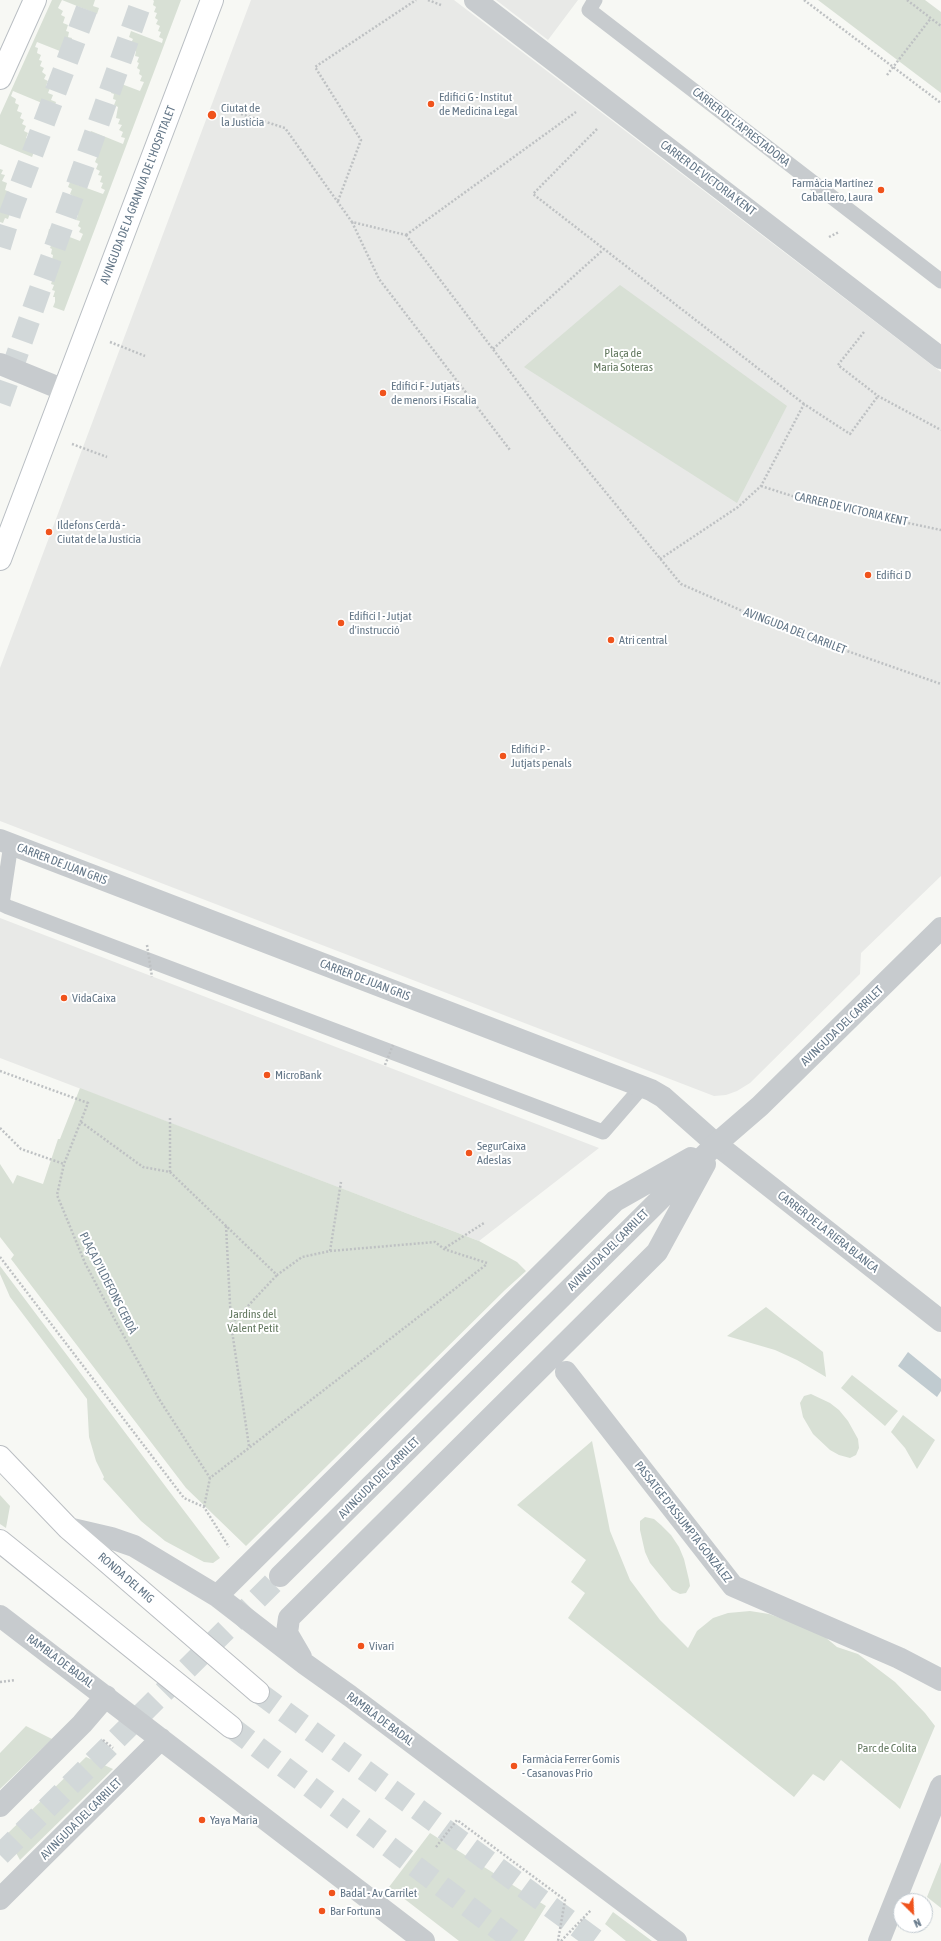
<!DOCTYPE html>
<html>
<head>
<meta charset="utf-8">
<style>
	body { margin:0 }
	#map { position:relative; width:941px; height:1941px; overflow:hidden; background:#f7f8f4; font-family:"Asap Condensed",sans-serif }
	canvas { display:block }
	.north { position:absolute; left:893px; top:1893px; width:40px; height:40px; box-sizing:border-box; background:#fff; border:1px solid #c1c9cf; border-radius:50%; rotate:156deg; font-size:11px; font-weight:700; line-height:16px; text-align:center; color:#647788 }
	.north::after { content:''; display:block; margin:auto; width:14px; height:18px; background:#f0531c; clip-path:polygon(50% 0,100% 100%,50% 72%,0 100%) }
</style>
</head>
<body>
<div id="map">
<canvas width="941" height="1941"></canvas>
<div class="north">N</div>
</div>
<script>
const ctx = document.querySelector('canvas').getContext('2d');
ctx.lineJoin = 'round';
function fill(path, color) { ctx.fillStyle = color; ctx.fill(path, 'evenodd'); }
const shape = rows => new Path2D(rows.map(r => 'M' + r).join(''));
function stroke(path, color, width, dash) { ctx.strokeStyle = color; ctx.lineWidth = width; ctx.lineCap = dash ? 'butt' : 'round'; ctx.setLineDash(dash || []); ctx.stroke(path); }
function write(font, color, halo, rows, align = 'center') {
  ctx.font = font + ' "Asap Condensed",sans-serif'; ctx.lineWidth = 4; ctx.setLineDash([]); ctx.textBaseline = 'middle'; ctx.strokeStyle = halo; ctx.fillStyle = color; for (const [text, x, y, turn = 0] of rows) {
    ctx.save(); ctx.translate(x, y); ctx.rotate((+turn || 0) * Math.PI / 180); ctx.textAlign = isNaN(turn) ? turn : align; if (halo) ctx.strokeText(text, 0, 0); ctx.fillText(text, 0, 0); ctx.restore();
  }
}
fill(shape([
	[251,0,454,0,941,372,941,876,861,953,860,974,750,1083,737,1091,726,1095,714,1096,0,821,0,668],
	[496,0,578,0,548,40],
	[0,918,599,1148,479,1241,0,1058]
]), '#e8e9e7');
fill(shape([
	[52,0,62,0,58,8,63,11,61,15,65,17,63,23,68,25,66,31,69,32,68,37,72,38,70,44,75,46,73,50,77,52,75,57,37,42,35,47,38,48,37,53,41,55,39,60,42,61,40,66,44,68,42,72,46,75,44,79,48,81,46,86,50,88,48,93,53,95,51,100,56,102,54,108,13,91,11,96,16,99,15,103,19,105,17,111,22,113,20,118,24,120,22,124,26,126,24,131,28,133,26,138,30,140,29,144,32,146,30,150,34,152,32,157,0,144,0,115],
	[62,0,95,0,93,6,99,8,97,14],
	[153,0,181,0,64,311,53,307,55,302,55,297,53,297,55,291,52,290,54,285,51,284,53,278,51,278,54,267,51,266,53,255,51,254,52,249,50,248,52,243,49,242,51,236,48,235,49,229,80,241,83,234,79,232,81,228,78,226,80,221,76,220,78,215,74,213,76,207,72,206,74,202,72,201,73,196,70,194,72,189,68,187,70,182,103,194,105,190,101,188,103,183,100,182,102,176,98,175,100,171,96,169,98,164,95,162,97,157,93,155,95,151,92,150,94,145,91,143,92,138,88,136,91,131,123,144,125,138,121,137,123,132,119,130,122,125,118,124,120,119,116,118,118,107,114,105,116,100,113,99,114,94,111,93,112,88,108,86,111,80,140,91,144,82,140,81,142,76,139,74,140,70,137,68,139,63,137,62,139,57,135,56,136,51,133,50,135,45,131,43,133,39,129,37,131,31,162,43,163,39,159,37,161,32,158,31,160,26,156,24,158,20,155,18,157,13,154,12,156,7,153,5,154,1],
	[818,0,925,0,941,12,941,93],
	[0,169,3,170,1,174,5,175,2,181,7,183,5,190,10,192,8,198,13,200,11,204,16,206,13,214,10,213,8,219,5,218,3,223,0,222],
	[620,285,787,406,737,503,524,367],
	[80,1088,479,1241,517,1262,526,1271,505,1290,246,1546,186,1488,11,1259,14,1255,0,1237,0,1164,13,1184,17,1175,43,1184,58,1139,60,1139],
	[0,1266,169,1491,220,1558,213,1563,204,1562,165,1541,141,1521,103,1479,104,1477,96,1461,89,1437,87,1399,10,1297,0,1274],
	[766,1307,823,1352,826,1377,797,1360,775,1350,727,1336],
	[852,1375,898,1411,885,1426,841,1388],
	[811,1394,830,1403,839,1410,848,1421,858,1439,859,1448,856,1455,850,1458,839,1455,830,1450,813,1434,803,1417,800,1403,804,1396],
	[903,1415,935,1440,917,1469,905,1448,891,1432],
	[592,1441,610,1531,630,1580,660,1620,688,1648,697,1631,713,1618,728,1613,750,1611,769,1614,789,1621,825,1637,837,1647,858,1654,895,1682,925,1713,935,1726,900,1809,841,1760,824,1781,813,1774,794,1797,568,1618,585,1593,571,1582,586,1560,517,1505],
	[0,1495,10,1506,6,1528,0,1524],
	[645,1517,654,1519,661,1525,671,1535,679,1547,684,1559,689,1580,690,1586,686,1593,680,1594,672,1590,650,1563,645,1552,640,1530,640,1521],
	[26,1726,52,1739,0,1789,0,1753],
	[86,1757,113,1769,20,1860,6,1835],
	[430,1833,546,1906,524,1941,459,1941,389,1887],
	[941,1862,941,1908,927,1897],
	[613,1912,652,1941,626,1941,605,1924]
]), '#d8e0d5');
fill(shape([
	[908,1352,941,1379,941,1391,937,1397,898,1366]
]), '#c0cbd0');
stroke(shape([
	[0,1855,280,1576]
]), '#d2d8d9', 22, [22, 11]);
stroke(shape([
	[258,1692,597,1941],
	[231,1727,514,1941]
]), '#d2d8d9', 22, [22, 11]);
stroke(shape([
	[0,247,11,211,90,0],
	[0,403,142,0]
]), '#d2d8d9', 22, [22, 11]);
const secondary = shape([
	[0,78,35,0],
	[0,559,212,0]
]);
const primary = shape([
	[0,1457,68,1528,258,1692],
	[0,1541,231,1727]
]);
stroke(secondary, '#b9bec3', 24);
stroke(primary, '#babec2', 24);
stroke(shape([
	[428,0,441,5],
	[804,0,941,103],
	[907,0,941,26],
	[887,75,931,18],
	[241,114,285,128,352,222,406,235],
	[597,129,533,194,804,404],
	[338,201,361,140,315,67,416,0],
	[352,222,379,279,510,450],
	[406,235,553,428,681,584,779,627,941,684],
	[406,235,576,112],
	[829,237,839,232],
	[864,332,838,365,878,396,941,430],
	[110,342,145,356],
	[493,349,604,249],
	[72,444,107,457],
	[761,486,814,503,941,530],
	[660,559,738,507,761,486,804,404,850,434,878,396],
	[0,1071,88,1103,64,1164,57,1195,85,1263,115,1320,159,1399,210,1478],
	[81,1122,143,1167,170,1172,170,1117],
	[0,1128,21,1149,64,1164],
	[170,1172,277,1275,302,1257,330,1251,341,1182],
	[226,1226,231,1323],
	[445,1248,484,1223],
	[330,1251,435,1242,444,1249,487,1263],
	[0,1257,184,1498,204,1507,229,1547],
	[249,1446,231,1324,277,1275],
	[204,1507,210,1478,487,1264],
	[0,1682,15,1680],
	[103,1740,113,1748],
	[436,1847,457,1820,565,1900,558,1941],
	[561,1941,591,1910]
]), '#bec1c3', 2.5, [2, 2]);
stroke(shape([
	[595,0,589,10,941,281],
	[11,844,2,904,8,907,603,1132,642,1087]
]), '#c7cbce', 15);
stroke(shape([
	[566,1372,733,1586,899,1658,941,1680]
]), '#c7cbce', 22);
stroke(shape([
	[475,0,941,358],
	[0,364,64,390],
	[0,840,651,1090,663,1097,716,1144,941,1321],
	[879,1941,941,1786]
]), '#c7cbce', 22);
stroke(shape([
	[68,1528,111,1538,134,1546,217,1596,305,1664,350,1696,676,1941],
	[280,1576,716,1144,760,1106,941,928],
	[217,1596,615,1201,691,1158],
	[0,1616,424,1941],
	[301,1657,287,1633,289,1618,657,1252,705,1164],
	[0,1806,82,1724,106,1696],
	[0,1899,161,1739]
]), '#c7cbce', 22);
stroke(secondary, '#fff', 22);
stroke(primary, '#fff', 22);
stroke(shape([
	[147,945,152,977],
	[385,1065,393,1045]
]), '#bec1c3', 2.5, [2, 2]);
for (const [x, y, r, color] of [
	[431,104,4,"#f0531c"],
	[212,115,5,"#f0531c"],
	[881,190,4,"#f0531c"],
	[383,393,4,"#f0531c"],
	[49,532,4,"#f0531c"],
	[868,575,4,"#f0531c"],
	[341,623,4,"#f0531c"],
	[611,640,4,"#f0531c"],
	[503,756,4,"#f0531c"],
	[64,998,4,"#f0531c"],
	[267,1075,4,"#f0531c"],
	[469,1153,4,"#f0531c"],
	[361,1646,4,"#f0531c"],
	[514,1766,4,"#f0531c"],
	[202,1820,4,"#f0531c"],
	[332,1893,4,"#f0531c"],
	[322,1911,4,"#f0531c"]
]) { const dot = new Path2D(); dot.arc(x, y, r, 0, 2 * Math.PI); ctx.fillStyle = color; ctx.fill(dot); stroke(dot, '#fff', 1.5); }
write('12px', '#647788', '#fff', [
	["Edifici G - Institut",439,97],
	["de Medicina Legal",439,111],
	["Ciutat de",221,108],
	["la Justícia",221,122],
	["Farmàcia Martínez",873,183,"right"],
	["Caballero, Laura",873,197,"right"],
	["Edifici F - Jutjats",391,386],
	["de menors i Fiscalia",391,400],
	["Ildefons Cerdà -",57,525],
	["Ciutat de la Justícia",57,539],
	["Edifici D",876,575],
	["Edifici I - Jutjat",349,616],
	["d'instrucció",349,630],
	["Atri central",619,640],
	["Edifici P -",511,749],
	["Jutjats penals",511,763],
	["VidaCaixa",72,998],
	["MicroBank",275,1075],
	["SegurCaixa",477,1146],
	["Adeslas",477,1160],
	["Vivari",369,1646],
	["Farmàcia Ferrer Gomis",522,1759],
	["- Casanovas Prio",522,1773],
	["Yaya Maria",210,1820],
	["Badal - Av Carrilet",340,1893],
	["Bar Fortuna",330,1911]
], 'left');
write('12px', '#647788', '#fff', [
	["CARRER DE L'APRESTADORA",741,127,38],
	["CARRER DE VICTORIA KENT",708,178,37],
	["AVINGUDA DE LA GRANVIA DE L'HOSPITALET",138,195,-69],
	["CARRER DE VICTORIA KENT",851,509,13],
	["AVINGUDA DEL CARRILET",795,631,21],
	["CARRER DE JUAN GRIS",62,864,21],
	["CARRER DE JUAN GRIS",365,980,21],
	["AVINGUDA DEL CARRILET",842,1026,-44],
	["CARRER DE LA RIERA BLANCA",828,1232,38],
	["AVINGUDA DEL CARRILET",608,1250,-45],
	["PLAÇA D'ILDEFONS CERDÀ",108,1283,63],
	["AVINGUDA DEL CARRILET",379,1478,-45],
	["PASSATGE D'ASSUMPTA GONZÁLEZ",683,1522,52],
	["RONDA DEL MIG",126,1578,41],
	["RAMBLA DE BADAL",60,1661,37],
	["RAMBLA DE BADAL",380,1719,37],
	["AVINGUDA DEL CARRILET",81,1819,-45]
]);
write('12px', '#647960', '#fff', [
	["Plaça de",623,353],
	["Maria Soteras",623,367],
	["Jardins del",253,1314],
	["Valent Petit",253,1328],
	["Parc de Colita",887,1748]
]);
</script>
</body>
</html>
